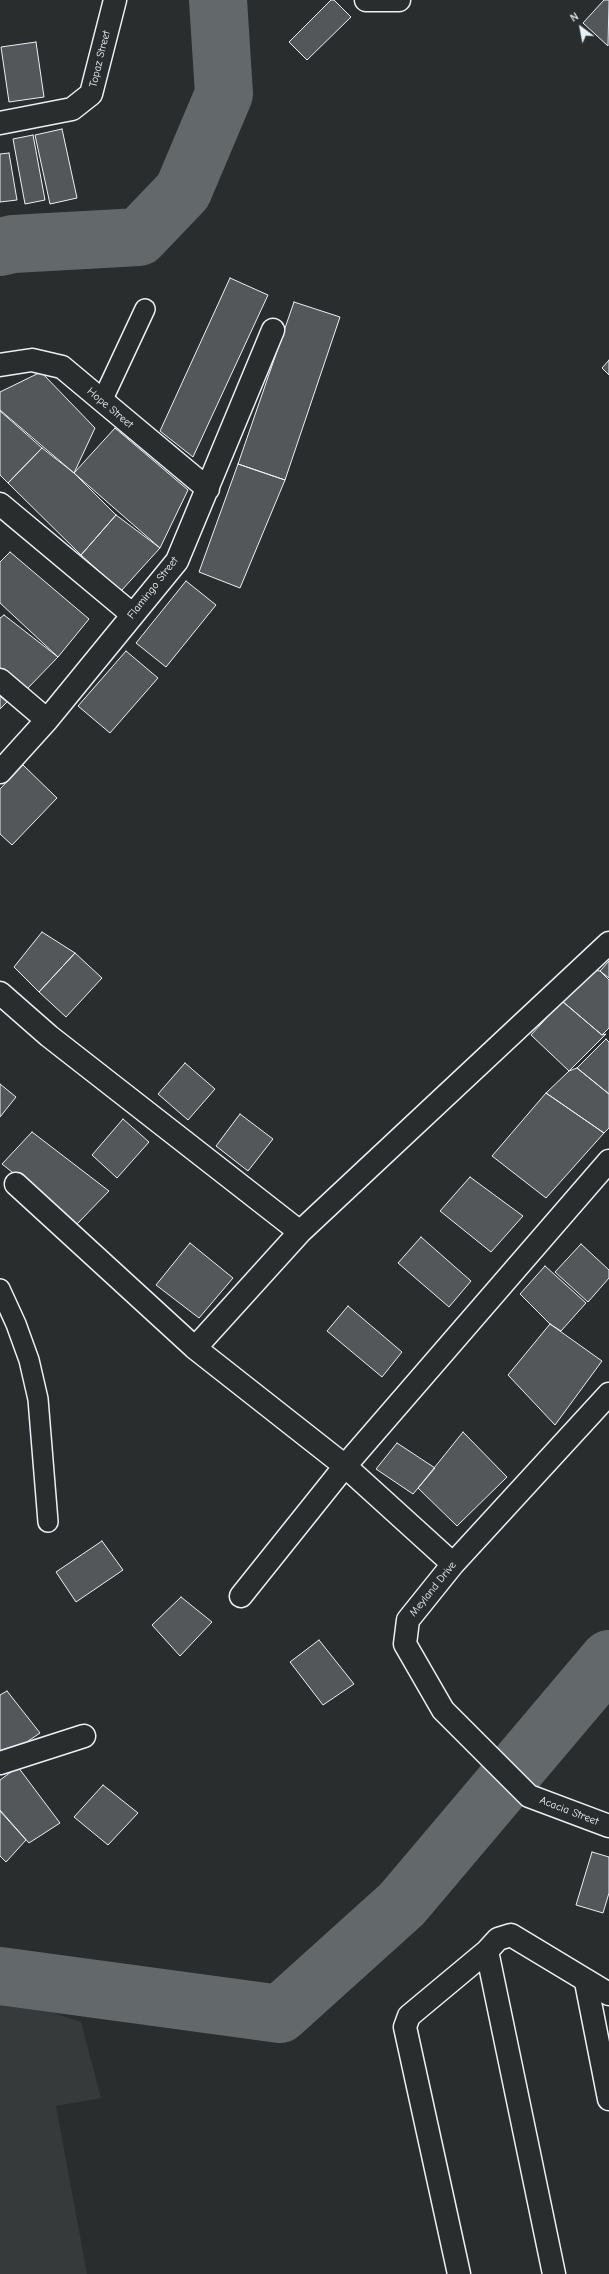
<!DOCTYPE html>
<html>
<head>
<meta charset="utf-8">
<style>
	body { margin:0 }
	#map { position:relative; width:609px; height:2274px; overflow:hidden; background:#2a2d2e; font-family:"Comic Neue",sans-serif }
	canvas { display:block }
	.north { position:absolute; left:561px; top:8px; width:40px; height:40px; -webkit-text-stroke:3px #2a2d2e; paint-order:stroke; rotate:328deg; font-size:11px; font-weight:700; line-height:16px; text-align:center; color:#e8f1f8 }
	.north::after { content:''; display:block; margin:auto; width:14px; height:18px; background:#e8f1f8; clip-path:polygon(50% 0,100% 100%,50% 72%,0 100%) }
</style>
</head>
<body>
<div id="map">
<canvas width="609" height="2274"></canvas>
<div class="north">N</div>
</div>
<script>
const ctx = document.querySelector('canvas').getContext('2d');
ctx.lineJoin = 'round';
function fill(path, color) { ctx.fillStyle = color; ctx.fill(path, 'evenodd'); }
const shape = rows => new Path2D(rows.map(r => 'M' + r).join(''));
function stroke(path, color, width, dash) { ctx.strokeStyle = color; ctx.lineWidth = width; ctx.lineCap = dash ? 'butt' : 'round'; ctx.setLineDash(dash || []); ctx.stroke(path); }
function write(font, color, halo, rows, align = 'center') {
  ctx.font = font + ' "Comic Neue",sans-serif'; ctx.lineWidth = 3; ctx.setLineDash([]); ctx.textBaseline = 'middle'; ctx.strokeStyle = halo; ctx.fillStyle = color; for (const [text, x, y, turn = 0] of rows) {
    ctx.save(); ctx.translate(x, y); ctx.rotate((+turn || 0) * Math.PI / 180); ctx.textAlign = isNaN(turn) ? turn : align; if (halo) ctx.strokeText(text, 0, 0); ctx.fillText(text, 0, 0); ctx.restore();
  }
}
fill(shape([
	[0,1995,81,2022,101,2098,56,2106,87,2274,0,2274]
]), '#363a3b');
stroke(shape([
	[0,247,13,244,139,237,183,191,224,94,218,0],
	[0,1976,280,2014,402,1904,609,1659]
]), '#63686b', 58);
const building = shape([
	[331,0,334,0,351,17,307,60,289,42,331,0],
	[604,0,609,0,608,46,583,23,604,0],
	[36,42,44,97,9,102,1,47,36,42],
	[62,129,77,198,50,204,35,135,62,129],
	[33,135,45,200,25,204,13,139,33,135],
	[9,153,17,200,0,202,0,154,9,153],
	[230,278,268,295,193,457,160,431,230,278],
	[294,302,340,317,285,480,238,464,294,302],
	[609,360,609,375,602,368,609,360],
	[41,372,95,428,74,473,0,410,0,392,41,372],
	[0,411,42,448,8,483,0,475,0,411],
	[115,428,188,490,160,548,74,473,115,428],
	[42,448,74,473,116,515,81,555,8,483,42,448],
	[238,464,285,480,240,588,199,572,238,464],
	[116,515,160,548,121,591,81,555,116,515],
	[10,552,89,619,58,657,0,603,0,562,10,552],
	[186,581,216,605,166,667,136,643,186,581],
	[4,615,58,657,26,690,0,668,0,618,4,615],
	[126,651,158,678,110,733,78,706,126,651],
	[0,696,7,702,0,709,0,696],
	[23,765,57,798,12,845,0,834,0,789,23,765],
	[42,932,75,953,39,992,14,967,42,932],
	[75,953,102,978,66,1017,39,992,75,953],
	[609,961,609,978,600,971,609,961],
	[593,970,600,971,609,980,609,1028,602,1035,562,1001,593,970],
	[562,1001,602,1035,606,1034,569,1071,531,1035,562,1001],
	[606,1039,609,1042,609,1094,577,1068,606,1039],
	[185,1063,215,1089,188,1120,158,1094,185,1063],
	[577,1068,609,1094,609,1128,604,1133,546,1093,569,1071,577,1068],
	[0,1084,16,1097,0,1117,0,1084],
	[546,1093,604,1133,546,1198,492,1156,546,1093],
	[240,1114,273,1139,248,1171,216,1146,240,1114],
	[123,1119,149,1142,117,1178,92,1155,123,1119],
	[32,1132,109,1191,77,1224,2,1164,32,1132],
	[470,1177,523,1216,491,1252,440,1211,470,1177],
	[421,1237,471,1281,449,1307,398,1263,421,1237],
	[190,1243,233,1278,199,1318,156,1285,190,1243],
	[581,1244,609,1270,609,1278,588,1302,555,1272,581,1244],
	[545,1266,586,1303,561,1331,550,1324,520,1294,545,1266],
	[348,1306,402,1352,382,1377,327,1331,348,1306],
	[550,1324,602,1361,555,1425,508,1375,550,1324],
	[463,1432,507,1477,457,1526,418,1488,463,1432],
	[397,1443,435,1468,413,1494,376,1469,397,1443],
	[102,1541,123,1570,76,1602,56,1572,102,1541],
	[181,1597,212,1622,180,1656,152,1625,181,1597],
	[319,1640,354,1684,323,1705,290,1662,319,1640],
	[7,1691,40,1733,3,1758,0,1753,0,1695,7,1691],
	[18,1767,60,1823,29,1843,0,1810,0,1780,18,1767],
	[103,1785,138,1813,108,1845,74,1817,103,1785],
	[0,1811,26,1840,6,1862,0,1856,0,1811],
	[592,1852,609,1857,609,1893,603,1913,576,1905,592,1852]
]);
fill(building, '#535759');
stroke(building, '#e8f1f8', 1);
const service = shape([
	[102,401,145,309],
	[0,1289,16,1324,29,1360,38,1399,48,1522]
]);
const minor = shape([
	[366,0,399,0],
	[0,123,72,109,91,94,115,0],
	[0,365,32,360,62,367,208,489],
	[0,504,133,615],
	[0,680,47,720],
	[0,772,47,720,177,561,273,330],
	[0,993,49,1036,300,1232],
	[16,1184,195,1348,345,1466,453,1564],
	[195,1348,300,1232,609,943],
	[609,1394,453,1564,408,1620,405,1644,443,1710,529,1796,609,1826],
	[241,1596,345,1466,609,1161],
	[0,1763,84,1736],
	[487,1951,554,2274],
	[586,1982,609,2099],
	[459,2274,405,2027,409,2016,487,1951,498,1939,511,1935,609,1994]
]);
stroke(service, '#e8f1f8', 22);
stroke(minor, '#e8f1f8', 25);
stroke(service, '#2a2d2e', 19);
stroke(minor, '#2a2d2e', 22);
write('11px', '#e8f1f8', '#2a2d2e', [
	["Topaz Street",100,59,-76],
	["Hope Street",110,408,40],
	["Flamingo Street",153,588,-52],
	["Meyland Drive",433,1589,-51],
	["Acacia Street",569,1811,21]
]);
</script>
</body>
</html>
